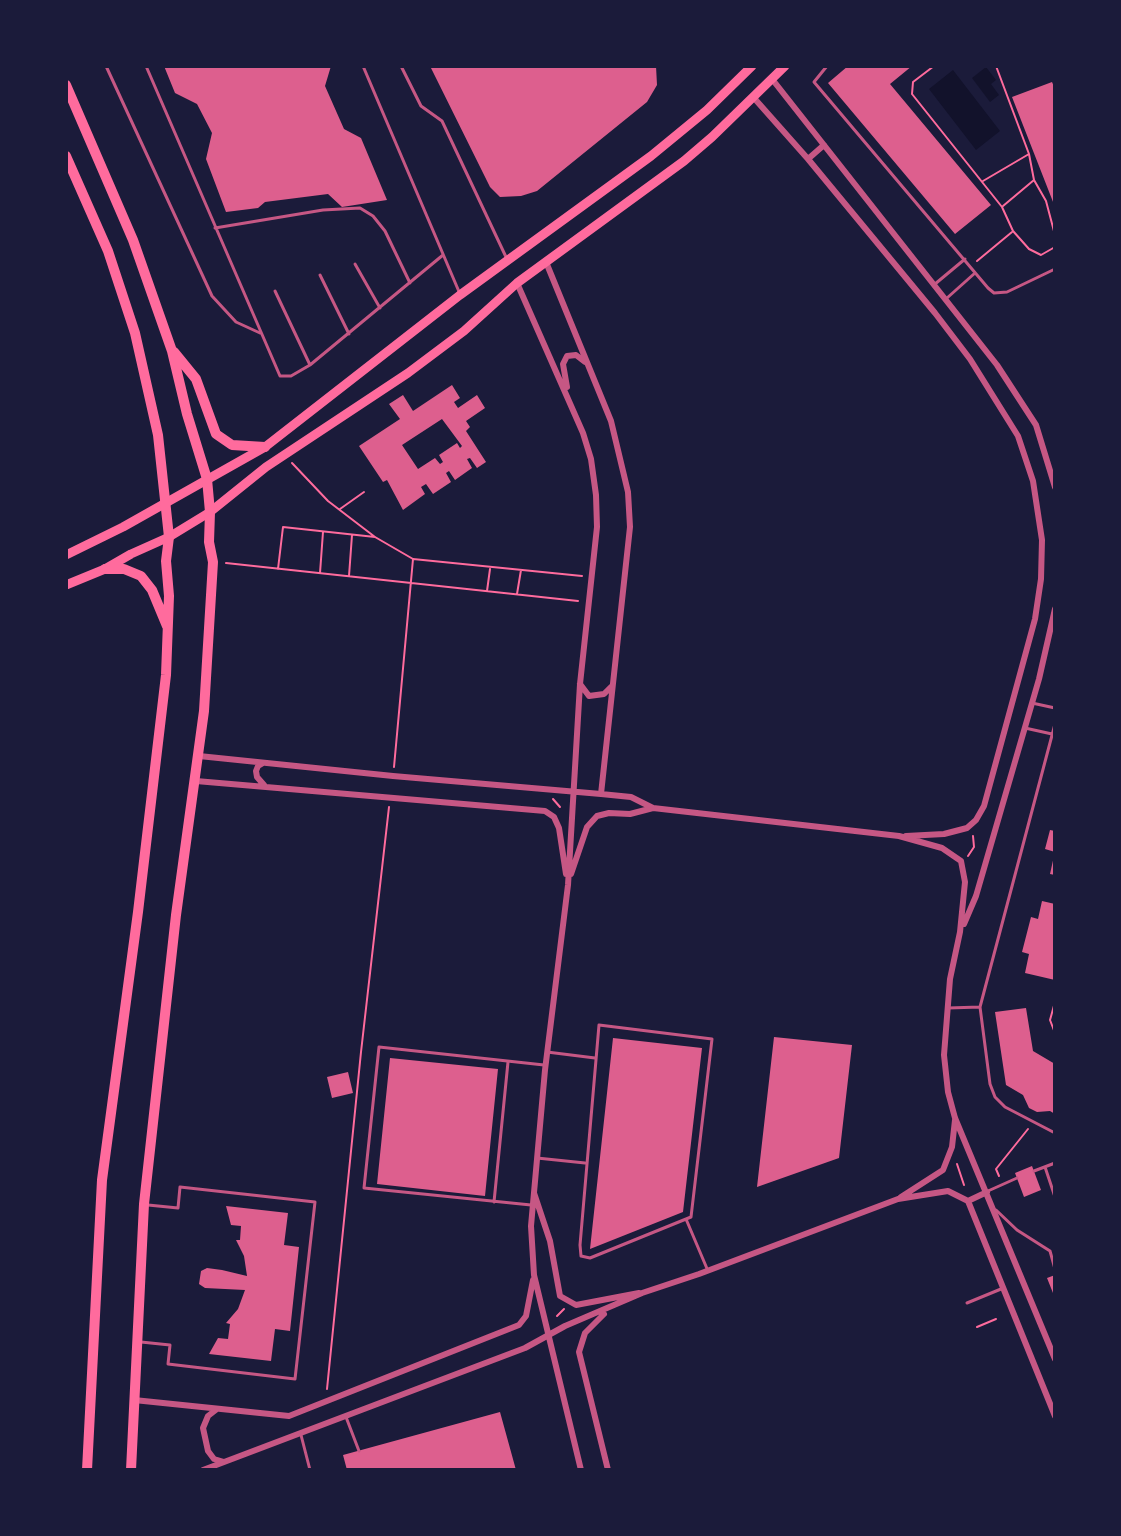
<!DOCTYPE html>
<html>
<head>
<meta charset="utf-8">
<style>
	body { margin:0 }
	#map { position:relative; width:1121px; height:1536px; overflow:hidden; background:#1b1b3a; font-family:"Times New Roman",serif }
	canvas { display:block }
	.frame { position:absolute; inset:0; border:68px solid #1b1b3a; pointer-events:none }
</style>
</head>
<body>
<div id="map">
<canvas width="1121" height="1536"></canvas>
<div class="frame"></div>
</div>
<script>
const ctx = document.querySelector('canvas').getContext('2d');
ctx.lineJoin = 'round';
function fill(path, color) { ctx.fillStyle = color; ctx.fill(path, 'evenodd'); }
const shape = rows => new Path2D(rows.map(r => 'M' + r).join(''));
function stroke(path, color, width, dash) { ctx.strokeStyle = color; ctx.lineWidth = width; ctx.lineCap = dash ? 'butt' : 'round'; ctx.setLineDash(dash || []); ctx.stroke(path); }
fill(shape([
	[986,67,996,80,991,84,999,95,990,102,972,78],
	[953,70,1000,131,976,150,929,89]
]), '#12122b');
fill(shape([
	[164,66,331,66,325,86,344,129,361,138,387,200,342,207,328,194,265,202,258,208,226,212,206,159,212,133,197,104,175,93],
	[430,66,656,66,657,85,647,102,537,191,521,196,500,197,490,187],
	[848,66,912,66,890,84,991,205,955,234,828,83],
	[1052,82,1055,89,1055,207,1012,97],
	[452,385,460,398,454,402,458,408,477,395,485,408,466,421,470,427,466,431,486,462,477,468,470,458,467,459,472,468,455,480,449,471,446,473,451,482,433,494,426,484,421,487,425,494,403,510,387,480,383,482,359,446,400,419,389,404,403,395,413,411],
	[442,419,462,446,460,448,457,443,439,455,443,462,440,464,435,458,418,469,402,445],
	[1050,830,1055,831,1055,852,1045,849],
	[1054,856,1055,856,1055,875,1050,874],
	[1042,901,1055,904,1055,980,1025,973,1029,954,1022,952,1031,917,1038,919],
	[1026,1008,1033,1051,1055,1064,1055,1114,1050,1111,1037,1112,1029,1108,1023,1095,1006,1085,995,1012],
	[774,1037,852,1045,839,1158,757,1187],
	[613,1038,702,1048,683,1212,590,1249],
	[390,1058,498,1069,485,1196,377,1184],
	[348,1072,353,1093,332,1098,327,1077],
	[1032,1166,1041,1190,1024,1197,1015,1173],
	[226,1206,288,1213,284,1245,299,1247,290,1331,275,1329,271,1361,209,1354,218,1338,228,1339,230,1324,226,1323,238,1309,245,1290,205,1288,199,1284,201,1271,207,1268,222,1270,247,1276,244,1256,236,1240,240,1240,241,1226,231,1225],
	[1055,1275,1055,1298,1047,1278],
	[500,1412,516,1470,347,1470,343,1455]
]), '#dd5f8e');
stroke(shape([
	[934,66,913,82,912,94,1002,207,1013,231,1029,249,1041,255,1055,247],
	[996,66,1029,154,1034,180,1046,201,1055,235],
	[983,181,1029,154],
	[1003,206,1034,180],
	[977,261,1012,232],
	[292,463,328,501,375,537,413,559,582,576],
	[340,509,364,492],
	[226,563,578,601],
	[278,569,283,527,375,537],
	[320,573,323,532],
	[349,576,352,535],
	[487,591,490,569],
	[517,594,521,570],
	[394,767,413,559],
	[553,799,560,807],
	[968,856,974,847,973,836],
	[1055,1002,1050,1020,1055,1033],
	[957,1164,964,1185],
	[999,1176,996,1169,1028,1129],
	[557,1316,564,1309],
	[977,1327,996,1319],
	[327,1389,361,1052,389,807]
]), '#ff6b9d', 2);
stroke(shape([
	[106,66,212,296,236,322,260,333],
	[146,66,280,376,291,376,310,365,443,255],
	[363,66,460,294],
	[401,66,421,106,442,121,506,257],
	[827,66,814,82,988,288,994,293,1007,292,1055,269],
	[215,228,323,210,360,208,373,216,385,231,410,283],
	[355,264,380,308],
	[320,275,349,334],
	[935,284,965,259],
	[275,291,310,365],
	[947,298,975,273],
	[1032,703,1055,708],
	[1055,724,980,1007,990,1084,995,1097,1005,1107,1055,1133],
	[1025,728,1052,734],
	[948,1008,980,1007],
	[599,1025,712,1039,691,1217,590,1258,581,1256,580,1245,599,1025],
	[547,1052,595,1058],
	[537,1158,585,1163],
	[1045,1167,1055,1197],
	[1034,1171,1055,1163],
	[988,1191,1017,1178],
	[494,1202,508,1062],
	[531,1205,364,1188,379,1047,544,1065],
	[996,1210,1017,1230,1050,1251,1055,1269],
	[686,1219,708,1271],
	[967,1303,1001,1289],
	[141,1342,170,1345,168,1364,295,1379,315,1202,180,1187,178,1208,148,1205],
	[346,1417,359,1451],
	[301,1435,310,1470]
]), '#c65784', 3);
stroke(shape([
	[772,79,997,365,1036,425,1055,487],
	[754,98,808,159,935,313,970,359,1018,436,1033,481,1042,540,1041,579,1035,619,984,806,976,820,967,828,944,834,906,836],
	[808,159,824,145],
	[546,262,611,421,628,492,630,527,601,794],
	[517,283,583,433,591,459,596,495,597,527,580,684,568,885,545,1070,531,1226,534,1275,581,1470],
	[567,387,563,364,567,356,576,355,585,362],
	[580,684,589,696,604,694,611,687],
	[199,756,393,776,601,794,631,797,653,808],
	[263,763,258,766,256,771,257,777,264,785],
	[196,781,545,811,554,817,559,828,566,874],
	[571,874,587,827,597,816,609,813,630,814,653,808,899,836,942,848,961,861,965,882,960,932,950,979,944,1055,948,1092,955,1118,1055,1359],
	[964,924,976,896,1039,679,1055,609],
	[534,1193,550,1241,560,1296,576,1305,639,1293],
	[901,1197,943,1170,952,1147,955,1120],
	[968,1201,987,1192],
	[604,1314,585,1333,579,1352,608,1470],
	[134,1400,289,1416,519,1325,526,1316,533,1280],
	[217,1409,208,1416,203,1428,208,1451,214,1459,224,1462],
	[203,1470,525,1348,565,1326,642,1293,699,1274,898,1199,948,1191,968,1201,1055,1416]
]), '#c65784', 6);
stroke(shape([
	[66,555,123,527,265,447,460,295,651,156,707,110,752,66],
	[66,585,105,569,131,554,169,537,210,512,266,467,408,373,464,331,517,283,684,161,712,137,785,66]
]), '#ff6b9d', 9);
stroke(shape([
	[66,85,133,240,172,351,187,414,207,479,210,512,209,542,213,562,204,711,176,915,144,1204,131,1470],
	[66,156,108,251,135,333,158,435,169,537,166,561,169,596,166,675,138,912,102,1180,87,1470],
	[174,352,196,379,216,434,232,445,265,447],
	[105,569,124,569,141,576,152,590,167,626]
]), '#ff6b9d', 10);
</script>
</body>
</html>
